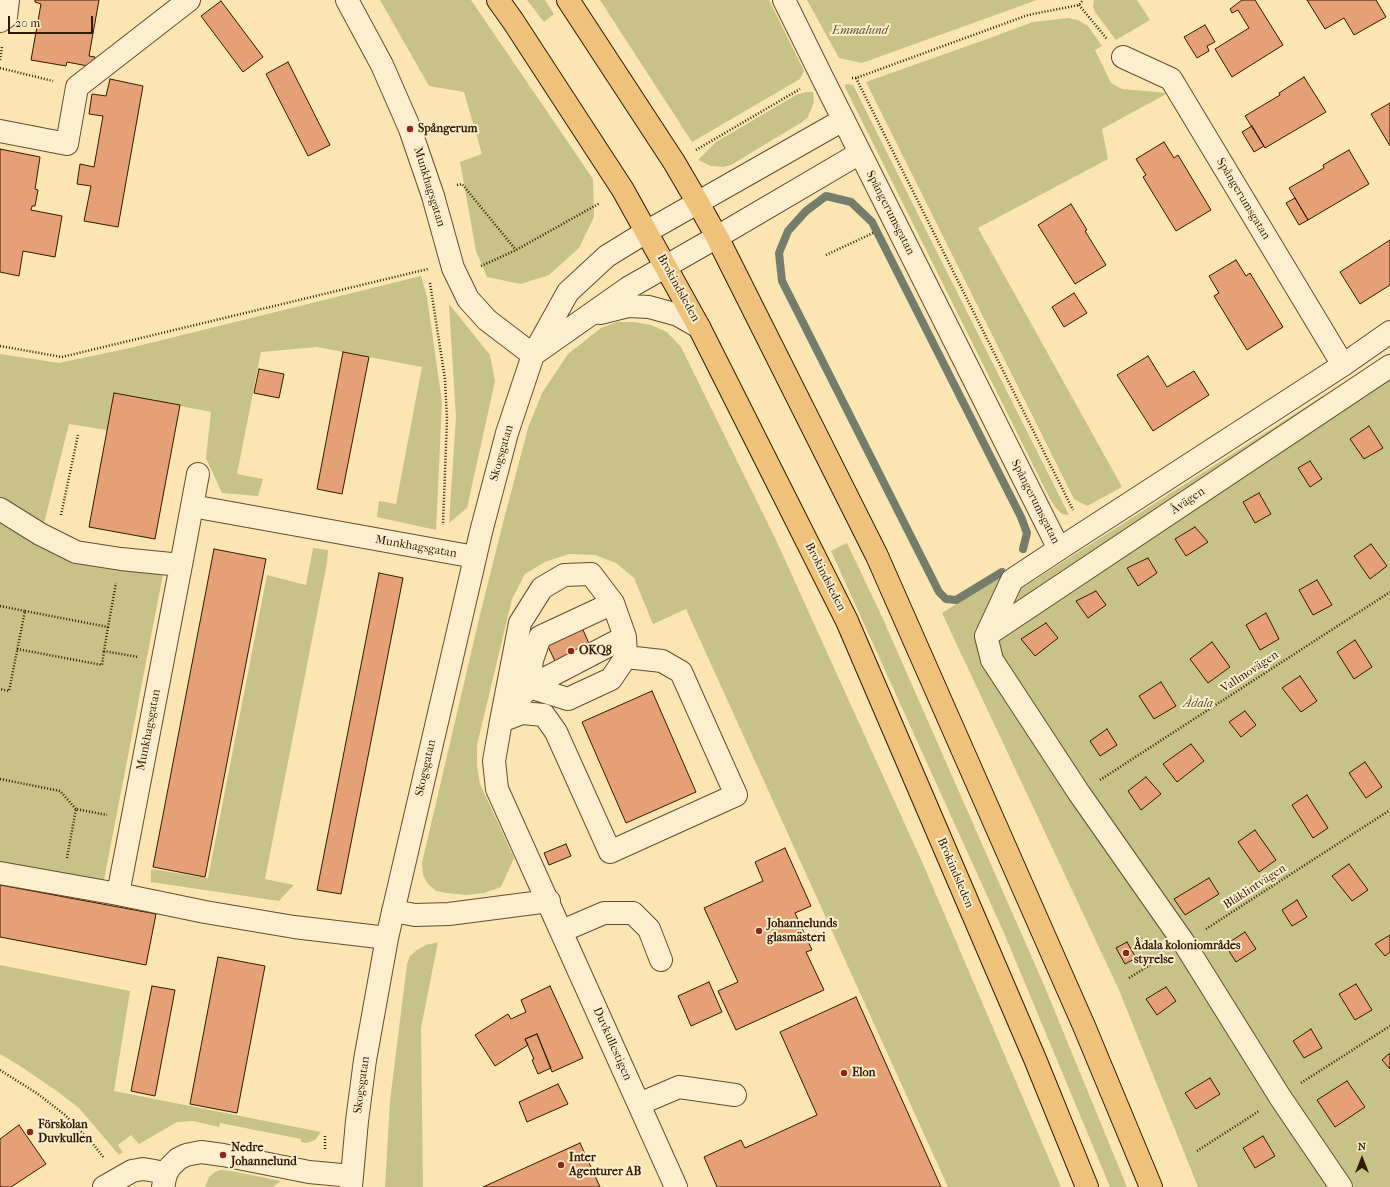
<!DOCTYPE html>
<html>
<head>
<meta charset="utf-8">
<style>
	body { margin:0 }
	#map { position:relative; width:1390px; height:1187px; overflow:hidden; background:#fbe5b3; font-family:"IM FELL French Canon",serif }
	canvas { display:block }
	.north { position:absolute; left:1342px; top:1139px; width:40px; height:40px; -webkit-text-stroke:3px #fceece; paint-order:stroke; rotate:0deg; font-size:11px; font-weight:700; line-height:16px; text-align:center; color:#341901 }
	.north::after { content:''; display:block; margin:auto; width:14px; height:18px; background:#341901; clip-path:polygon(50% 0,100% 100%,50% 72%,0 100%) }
	.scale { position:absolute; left:8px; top:16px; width:85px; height:18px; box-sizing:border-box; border:2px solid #341901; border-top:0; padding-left:5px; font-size:12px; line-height:14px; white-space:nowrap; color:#341901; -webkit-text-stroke:3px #fceece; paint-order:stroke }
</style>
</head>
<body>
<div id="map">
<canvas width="1390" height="1187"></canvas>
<div class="north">N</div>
<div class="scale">20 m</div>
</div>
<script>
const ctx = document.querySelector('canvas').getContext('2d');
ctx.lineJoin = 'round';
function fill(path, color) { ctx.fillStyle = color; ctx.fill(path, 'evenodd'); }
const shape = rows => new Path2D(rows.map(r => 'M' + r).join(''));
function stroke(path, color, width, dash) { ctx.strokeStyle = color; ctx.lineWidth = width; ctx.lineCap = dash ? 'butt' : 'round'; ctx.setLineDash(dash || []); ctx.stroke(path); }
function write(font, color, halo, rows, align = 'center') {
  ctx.font = font + ' "IM FELL French Canon",serif'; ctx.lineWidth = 4; ctx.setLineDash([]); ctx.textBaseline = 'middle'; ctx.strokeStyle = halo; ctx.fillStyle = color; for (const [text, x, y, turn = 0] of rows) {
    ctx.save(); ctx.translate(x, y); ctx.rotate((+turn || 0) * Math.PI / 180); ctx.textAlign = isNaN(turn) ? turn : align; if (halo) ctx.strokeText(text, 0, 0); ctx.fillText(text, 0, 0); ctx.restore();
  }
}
fill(shape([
	[380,0,471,0,593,179,594,217,579,248,549,275,521,284,487,277,476,251,460,162,482,154,464,92,429,86],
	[527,0,545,0,554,14,544,22],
	[600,0,769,0,804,71,800,79,692,142],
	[807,0,1037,0,862,63,839,58],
	[1094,0,1137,0,1150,20,1116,40,1095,12,1093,6],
	[1068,18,1078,20,1088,26,1102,46,1095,50,1111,83,1122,89,1168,93,1102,129,1108,159,978,228,1122,487,1087,506,1074,499,866,82,990,38,1033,22],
	[847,84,853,85,1069,515,1062,514,1055,507,1049,497,845,87,845,85],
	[806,92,813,92,814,102,808,117,802,122,731,165,723,167,711,166,698,160,716,142,796,95],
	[421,276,427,297,442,402,436,530,377,517,379,501,396,504,422,367,317,347,261,352,237,474,263,479,258,496,222,493,206,458,211,412,114,393,107,430,69,424,44,523,0,498,0,354,59,363,130,348],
	[449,304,490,355,495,381,467,508,449,523,456,417],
	[617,322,634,322,651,325,667,332,681,347,776,540,923,864,1061,1187,948,1187,686,609,653,624,634,578,616,563,595,555,569,554,545,562,525,574,512,599,477,745,477,766,480,784,514,858,501,887,484,893,466,895,447,893,436,891,428,884,423,875,422,863,479,619,504,519,528,428,542,393,568,354,601,328],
	[1390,353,1390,1187,1198,1187,1119,990,942,613,1007,572,1019,590],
	[0,521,164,569,103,885,0,866],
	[847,543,883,619,1044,985,1127,1187,1110,1187,1004,933,831,551],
	[313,548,328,550,327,563,265,879,294,885,279,901,151,882,151,869,208,878,267,575,306,585],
	[438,942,421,1028,423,1187,385,1187,390,1101,407,964,410,956,417,950,426,945],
	[0,965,130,991,114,1091,321,1132,315,1140,306,1143,301,1142,301,1139,220,1123,219,1127,193,1121,177,1122,139,1144,131,1135,118,1145,123,1152,119,1155,79,1108,54,1089,20,1066,0,1054],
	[221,1170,231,1171,281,1181,273,1187,205,1187,209,1177,215,1172]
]), '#c7c287');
stroke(shape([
	[1002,572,956,600,946,599,939,592,782,281,779,253,788,231,806,211,826,196,851,202,872,222,1021,517,1027,533,1023,549]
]), '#747c6b', 8);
const building = shape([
	[35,0,99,0,89,56,95,57,93,67,67,62,66,66,31,60,41,4,35,2,35,0],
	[1242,0,1255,0,1283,45,1232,77,1215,49,1249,28,1238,10,1232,13,1230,9,1242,0],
	[1307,0,1376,0,1386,17,1354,35,1344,18,1325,29,1307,0],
	[221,1,263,57,243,72,201,16,221,1],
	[1205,25,1215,42,1207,46,1209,51,1197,58,1184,37,1205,25],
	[288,62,330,145,308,156,266,74,288,62],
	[1304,77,1326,112,1265,148,1245,116,1280,95,1279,93,1304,77],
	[110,79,143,86,118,227,84,221,91,186,77,184,80,164,94,167,103,116,89,114,92,94,106,96,110,79],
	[1390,103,1390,146,1371,114,1390,103],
	[1252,126,1264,146,1254,152,1242,132,1252,126],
	[1164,142,1174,158,1178,155,1211,210,1176,231,1143,177,1146,175,1136,159,1164,142],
	[0,149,40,157,35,189,38,190,35,206,32,206,31,210,62,216,55,257,23,251,19,276,0,272,0,149],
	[1349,150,1369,184,1308,220,1289,188,1324,168,1323,165,1349,150],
	[1295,198,1308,220,1299,225,1286,203,1295,198],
	[1071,204,1087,230,1085,231,1106,265,1075,284,1038,225,1071,204],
	[1390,240,1390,285,1360,304,1340,272,1390,240],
	[1236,260,1246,276,1250,273,1283,327,1247,350,1214,296,1219,293,1209,276,1236,260],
	[1074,293,1087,313,1064,327,1052,307,1074,293],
	[343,352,369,357,342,494,317,489,343,352],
	[1148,356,1167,387,1194,371,1209,395,1153,431,1117,375,1148,356],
	[259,369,284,374,279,398,254,393,259,369],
	[114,393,180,405,155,539,89,527,114,393],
	[1369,426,1383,448,1364,459,1350,439,1369,426],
	[1310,461,1322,479,1310,487,1298,468,1310,461],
	[1259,493,1271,514,1255,523,1243,502,1259,493],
	[1195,527,1208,542,1186,556,1175,539,1195,527],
	[1371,544,1387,566,1370,579,1354,556,1371,544],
	[214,549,266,559,205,877,153,867,214,549],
	[1148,558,1157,573,1138,586,1127,568,1148,558],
	[379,573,403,578,341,894,317,890,379,573],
	[1317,580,1332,605,1313,615,1299,590,1317,580],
	[1096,591,1106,605,1088,618,1076,601,1096,591],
	[1266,613,1279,639,1260,650,1246,625,1266,613],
	[580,623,598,664,564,680,544,638,580,623],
	[1046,623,1058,638,1035,656,1021,639,1046,623],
	[1355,640,1372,667,1354,679,1337,652,1355,640],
	[1212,642,1230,667,1208,683,1190,659,1212,642],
	[1300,676,1317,701,1301,712,1282,688,1300,676],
	[1161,682,1176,706,1154,719,1139,696,1161,682],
	[652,691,696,792,626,823,582,722,652,691],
	[1245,711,1256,725,1241,737,1229,722,1245,711],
	[1107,729,1117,745,1100,756,1090,741,1107,729],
	[1191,744,1204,761,1177,782,1163,764,1191,744],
	[1365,762,1382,787,1366,798,1349,773,1365,762],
	[1146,777,1161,794,1141,810,1128,791,1146,777],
	[1307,795,1328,828,1313,838,1292,805,1307,795],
	[1255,830,1276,860,1259,872,1238,842,1255,830],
	[566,844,571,856,549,865,544,853,566,844],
	[785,848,811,906,795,913,812,950,806,952,824,990,736,1030,718,991,738,982,704,908,763,881,755,862,785,848],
	[1349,864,1368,890,1352,901,1332,876,1349,864],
	[1209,878,1219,894,1185,915,1174,899,1209,878],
	[0,885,156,914,146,965,0,937,0,885],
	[1297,900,1307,917,1292,926,1282,910,1297,900],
	[1245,932,1256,949,1236,962,1225,945,1245,932],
	[1390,935,1390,952,1385,956,1375,944,1390,935],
	[1127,942,1136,958,1125,964,1116,948,1127,942],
	[218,957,265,966,237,1113,190,1104,218,957],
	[709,982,722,1012,691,1026,678,996,709,982],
	[1356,984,1372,1010,1355,1020,1339,994,1356,984],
	[152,986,175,990,155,1096,131,1091,152,986],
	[550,986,583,1058,552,1072,537,1034,525,1039,528,1045,495,1066,475,1035,508,1014,511,1019,526,1012,521,1000,550,986],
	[1166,987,1176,1001,1157,1015,1146,999,1166,987],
	[856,997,941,1187,717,1187,704,1157,741,1140,745,1148,817,1115,780,1032,856,997],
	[1311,1029,1322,1048,1304,1058,1293,1041,1311,1029],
	[537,1034,551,1068,538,1074,532,1060,534,1059,525,1039,537,1034],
	[1390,1053,1390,1069,1382,1060,1390,1053],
	[1210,1078,1220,1094,1196,1109,1185,1093,1210,1078],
	[1347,1081,1365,1107,1335,1127,1317,1100,1347,1081],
	[558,1084,568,1104,527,1122,519,1102,558,1084],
	[19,1125,46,1164,11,1187,0,1187,0,1139,19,1125],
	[1263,1136,1275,1156,1255,1168,1243,1148,1263,1136],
	[580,1143,600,1187,483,1187,580,1143]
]);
fill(building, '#e5a175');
stroke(building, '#341901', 1);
const minor = shape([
	[347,0,382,65,410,129,433,196,453,268,468,299,487,320,533,355],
	[784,0,822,77,1059,549,1343,365,1390,332],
	[0,21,6,17,8,0],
	[1123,57,1171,79,1343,365],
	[0,131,67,144,77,87,189,0],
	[600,313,628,306,649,307,678,315,699,327],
	[537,352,628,288,717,237,860,153],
	[192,506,475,557],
	[0,509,40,534,76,552,121,559,181,565,118,894,0,873],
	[1059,549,1012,580,986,636,992,660,1079,793,1184,943,1280,1097,1341,1187],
	[181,565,198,474],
	[987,635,1390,366],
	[529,687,532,660,540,637,613,603],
	[529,687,625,637],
	[501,721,529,687,568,699,611,679,626,657,625,637,613,603,591,574,564,575,542,588,520,623,501,721,494,761,497,789,676,1187],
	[501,721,522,713,544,715,556,732,610,852,736,795,681,672,662,661,626,657],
	[118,894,205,912,294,927,387,938],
	[393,911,415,915,449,914,549,901],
	[562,931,604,913,633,913,649,929,661,960],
	[639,1104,679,1087,735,1095],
	[104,1187,132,1171,143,1169,155,1171,166,1174],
	[163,1187,166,1174,170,1167,178,1159,186,1155,201,1152,223,1155,309,1172,352,1176],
	[351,1187,357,1121,365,1060,387,938,481,532,507,433,533,355,568,292,607,256,646,232,843,120]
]);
const major = shape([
	[498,0,513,21,623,190,699,327,847,621,1035,1059,1087,1187],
	[568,0,674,162,698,203,717,237,877,556,1084,1026,1151,1187]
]);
stroke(minor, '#664c2e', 24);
stroke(major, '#341901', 24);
stroke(shape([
	[1079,5,1107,39],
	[0,60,2,47],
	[0,68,53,81],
	[852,78,856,78,1028,15,1079,5,1083,0],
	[856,78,1073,510],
	[696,150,800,89],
	[457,185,462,184,516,250],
	[826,255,873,233],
	[481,266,516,250,600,203],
	[430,283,445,379,447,419,443,525],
	[0,346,62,357,428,269],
	[61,515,78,435],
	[0,606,25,611,9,691,0,689],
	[25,611,108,627,116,583],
	[108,627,104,651,138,657],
	[17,649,102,665,104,651],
	[0,779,60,791,76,809],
	[1100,780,1390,592],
	[67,858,76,809,107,815],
	[1206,929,1390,810],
	[1129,978,1163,957],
	[0,1070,38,1094,65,1115,93,1144,104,1158],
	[1301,1083,1390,1026],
	[325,1149,325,1135],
	[1197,1151,1259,1111]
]), '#341901', 2.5, [1, 2]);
stroke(minor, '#fceece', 22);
stroke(major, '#eec27a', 22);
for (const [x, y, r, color] of [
	[410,129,4,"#8f2418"],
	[571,651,4,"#8f2418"],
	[759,931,4,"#8f2418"],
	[1126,953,4,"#8f2418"],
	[844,1073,4,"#8f2418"],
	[30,1132,4,"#8f2418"],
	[223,1155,4,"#8f2418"],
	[561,1165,4,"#8f2418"]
]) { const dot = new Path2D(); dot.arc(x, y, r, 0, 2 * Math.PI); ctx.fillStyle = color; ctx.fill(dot); stroke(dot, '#fceece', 1.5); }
write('italic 12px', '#604c29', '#fceece', [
	["Emmalund",860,31],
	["Ådala",1198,704]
]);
write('bold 12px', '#341901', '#fceece', [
	["Spångerum",418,129],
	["OKQ8",579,651],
	["Johannelunds",767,924],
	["glasmästeri",767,938],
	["Ådala koloniområdes",1134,946],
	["styrelse",1134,960],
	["Elon",852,1073],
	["Förskolan",38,1125],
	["Duvkullen",38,1139],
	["Nedre",231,1148],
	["Johannelund",231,1162],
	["Inter",569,1158],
	["Agenturer AB",569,1172]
], 'left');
write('12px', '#341901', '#fceece', [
	["Munkhagsgatan",429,187,73],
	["Spångerumsgatan",1243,199,59],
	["Spångerumsgatan",890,213,63],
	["Brokindsleden",678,288,61],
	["Skogsgatan",502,453,-74],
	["Åvägen",1188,501,-34],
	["Spångerumsgatan",1035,502,63],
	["Munkhagsgatan",416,547,10],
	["Brokindsleden",825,577,63],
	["Vallmovägen",1250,672,-33],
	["Munkhagsgatan",149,730,-79],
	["Skogsgatan",426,768,-77],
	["Brokindsleden",955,873,67],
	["Blåklintvägen",1255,887,-33],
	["Duvkullestigen",612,1044,66],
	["Skogsgatan",362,1085,-82]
]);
</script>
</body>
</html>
